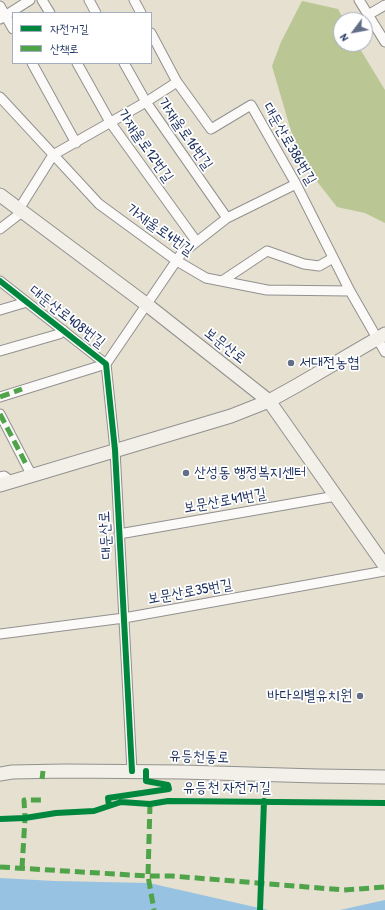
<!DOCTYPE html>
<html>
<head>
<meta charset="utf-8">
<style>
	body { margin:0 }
	#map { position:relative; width:385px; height:910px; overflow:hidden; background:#e5e0cf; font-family:"Patrick Hand","Poor Story",sans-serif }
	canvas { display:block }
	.legend { position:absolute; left:12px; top:12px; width:140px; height:52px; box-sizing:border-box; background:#fff; border:1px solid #a4acbf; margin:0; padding:5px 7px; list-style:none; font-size:12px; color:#1b2f5e }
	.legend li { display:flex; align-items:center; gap:8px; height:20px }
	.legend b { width:20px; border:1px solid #a4acbf }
	.north { position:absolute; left:333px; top:12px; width:40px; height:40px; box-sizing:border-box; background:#fff; border:1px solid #a4acbf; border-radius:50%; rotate:238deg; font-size:11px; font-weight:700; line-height:16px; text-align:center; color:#1b2f5e }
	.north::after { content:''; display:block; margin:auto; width:14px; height:18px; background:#626d86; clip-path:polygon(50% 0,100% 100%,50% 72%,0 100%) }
</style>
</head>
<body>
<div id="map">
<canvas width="385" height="910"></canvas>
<ul class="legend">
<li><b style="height:5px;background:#00873e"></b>자전거길</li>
<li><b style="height:5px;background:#4fa44a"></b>산책로</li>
</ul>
<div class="north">N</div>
</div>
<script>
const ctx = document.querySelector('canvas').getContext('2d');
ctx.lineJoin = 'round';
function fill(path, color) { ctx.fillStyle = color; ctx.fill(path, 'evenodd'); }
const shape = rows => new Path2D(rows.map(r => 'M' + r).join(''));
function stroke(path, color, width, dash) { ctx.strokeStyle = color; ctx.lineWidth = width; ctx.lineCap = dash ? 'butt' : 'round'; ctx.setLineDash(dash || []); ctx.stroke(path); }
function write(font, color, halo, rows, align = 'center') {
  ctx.font = font + ' "Patrick Hand","Poor Story",sans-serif'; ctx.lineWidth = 3.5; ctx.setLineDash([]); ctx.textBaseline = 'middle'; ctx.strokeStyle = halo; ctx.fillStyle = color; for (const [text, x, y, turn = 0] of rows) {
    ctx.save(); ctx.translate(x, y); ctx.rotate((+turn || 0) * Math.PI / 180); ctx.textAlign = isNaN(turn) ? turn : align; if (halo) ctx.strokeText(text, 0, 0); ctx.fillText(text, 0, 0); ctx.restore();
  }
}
fill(shape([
	[302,1,338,9,344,20,341,20,341,44,357,44,385,90,385,223,365,213,337,207,308,170,291,131,272,66,281,42]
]), '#bac693');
fill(shape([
	[0,878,54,881,149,883,268,910,0,910],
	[385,900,385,910,340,910]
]), '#97c2e1');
const street = shape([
	[42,0,50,13],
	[89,0,96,13],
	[134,0,141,13],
	[359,0,385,42],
	[0,6,13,29],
	[368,15,385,5],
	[0,19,30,0],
	[151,33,177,82,211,129,251,105,296,184,350,291,385,352],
	[32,63,76,143],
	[77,63,110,122,196,241],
	[124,63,146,102,227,218],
	[0,97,99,204,177,261,206,278,267,290,350,291],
	[19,209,53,155,146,102,177,82],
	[0,229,22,212],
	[0,281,106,364,115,450,132,771],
	[222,281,267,251,304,264,319,266,333,258],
	[0,310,27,302],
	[0,351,59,334,63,330],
	[0,397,106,364,181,254,227,218,296,184],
	[0,414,32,476],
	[0,477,4,476,12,482],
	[119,534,336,496],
	[0,634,124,618,385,571]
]);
const secondary = shape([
	[0,195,146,304,269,401,385,566],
	[0,485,231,416,269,401,296,386,385,334],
	[0,774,12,772,65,771,182,772,317,776,385,777]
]);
stroke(street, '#919190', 11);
stroke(secondary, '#919190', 15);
stroke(street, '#fbfaf8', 9);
stroke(secondary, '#f3f0e9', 13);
stroke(shape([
	[0,397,22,389],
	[0,414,26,464],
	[42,779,43,771],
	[150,804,148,876,154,910],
	[0,867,148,876,172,876,344,890,385,887],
	[22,868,25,818,24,800,41,800,41,797]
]), '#4fa44a', 5, [10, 5]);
stroke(shape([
	[0,281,106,364,115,450,132,771],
	[109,806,108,798,169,789,168,785,146,781,146,771],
	[0,819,25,818,56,813,94,811,121,802,150,804,168,801,385,803],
	[260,910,264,801]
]), '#00873e', 6);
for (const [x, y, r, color] of [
	[291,363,4,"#626d86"],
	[186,473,4,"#626d86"],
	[360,696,4,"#626d86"]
]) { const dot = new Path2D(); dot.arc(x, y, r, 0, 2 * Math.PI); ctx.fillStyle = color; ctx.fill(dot); stroke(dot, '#fff', 1.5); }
write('15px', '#1b2f5e', '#fff', [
	["가재울로16번길",185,134,55],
	["대둔산로386번길",289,144,60],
	["가재울로12번길",145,146,55],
	["가재울로4번길",160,230,35],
	["대둔산로408번길",67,317,38],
	["보문산로",225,346,38],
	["보문산로41번길",225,501,-10],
	["대둔산로",106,535,-93],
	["보문산로35번길",190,592,-10],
	["유등천동로",199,757,2],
	["유등천 자전거길",227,788]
]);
write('15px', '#1b2f5e', '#fff', [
	["서대전농협",299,363],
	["산성동 행정복지센터",194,473],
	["바다의별유치원",352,696,"right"]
], 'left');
</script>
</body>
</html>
